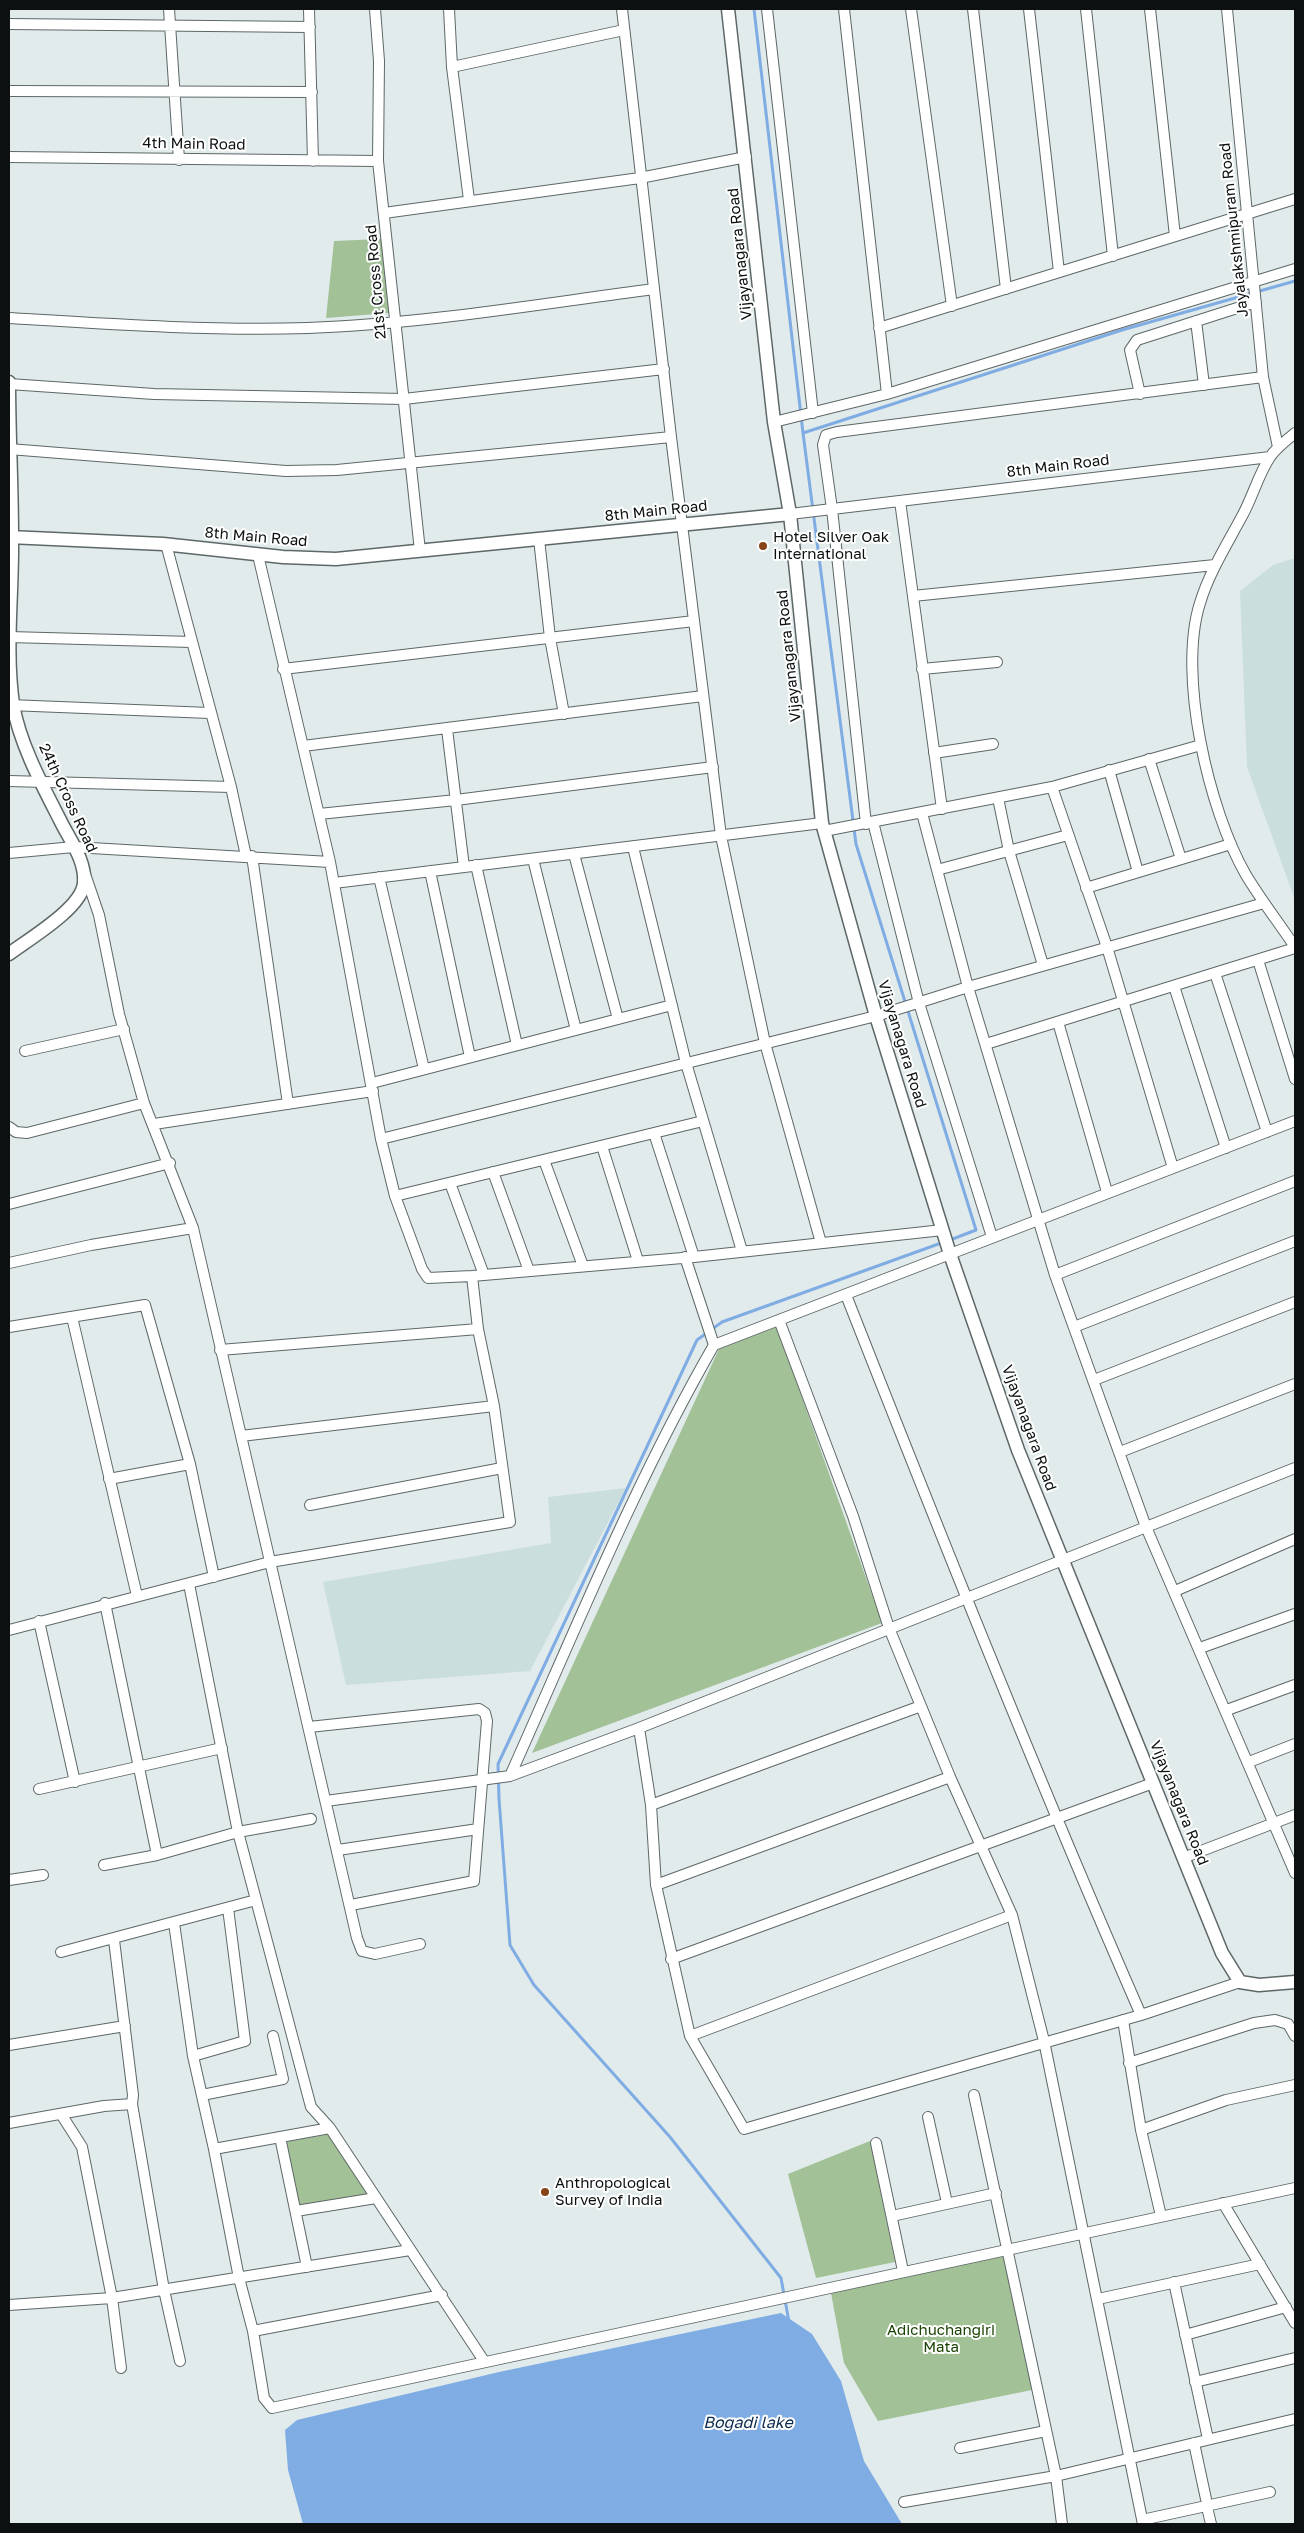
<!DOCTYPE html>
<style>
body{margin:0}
#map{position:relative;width:1304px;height:2533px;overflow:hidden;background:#e1ebeb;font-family:"Golos Text",sans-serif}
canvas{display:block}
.frame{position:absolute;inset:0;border:10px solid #0c1010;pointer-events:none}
</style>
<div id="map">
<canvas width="1304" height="2533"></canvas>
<div class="frame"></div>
</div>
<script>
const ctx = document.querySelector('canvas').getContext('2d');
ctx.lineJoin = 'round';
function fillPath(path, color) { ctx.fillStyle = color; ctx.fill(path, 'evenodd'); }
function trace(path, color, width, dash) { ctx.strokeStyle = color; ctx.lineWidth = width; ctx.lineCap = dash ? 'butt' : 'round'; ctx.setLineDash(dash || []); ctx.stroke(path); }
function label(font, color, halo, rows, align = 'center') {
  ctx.font = font + ' "Golos Text",sans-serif'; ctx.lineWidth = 4; ctx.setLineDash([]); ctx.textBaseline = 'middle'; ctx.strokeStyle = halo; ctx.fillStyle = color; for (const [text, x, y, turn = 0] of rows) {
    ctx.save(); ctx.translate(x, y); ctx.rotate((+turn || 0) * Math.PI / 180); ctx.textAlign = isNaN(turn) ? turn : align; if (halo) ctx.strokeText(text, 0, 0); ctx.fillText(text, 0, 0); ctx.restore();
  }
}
const built = new Path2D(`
 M1295 558V900L1247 767 1240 591 1273 565Z
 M626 1488 530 1671 346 1685 323 1582 551 1543 548 1497Z`);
const green = new Path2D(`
 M381 239 389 313 326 318 334 241Z
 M777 1327 882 1623 532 1753 719 1349Z
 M330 2134 371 2194 299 2207 285 2142Z
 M870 2141 895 2262 816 2278 788 2174Z
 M1001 2251 1002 2257 1009 2255 1037 2389 878 2421 844 2363 831 2293 909 2276 908 2270Z`);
const water = new Path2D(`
 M781 2313 812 2334 841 2381 864 2461 902 2524H303L288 2470 285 2430 297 2420 499 2372Z`);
const stream = new Path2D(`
 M754 9 803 433
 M950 1240 976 1230 856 844 803 433 1122 330 1295 281
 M789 2322 781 2278 670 2137 534 1985 510 1945 499 1799 498 1764 697 1340 722 1322 944 1242`);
const minor = new Path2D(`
 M169 9 179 160
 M309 9 313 161
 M375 9 379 61 378 161 420 551
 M449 9 452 67 469 200
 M622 9 671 437 721 836 765 1043 821 1243
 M767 9 813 413
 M844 9 887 394
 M911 9 952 306
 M973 9 1006 289
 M1029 9 1059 272
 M1086 9 1113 256
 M1150 9 1175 236
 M1227 9 1263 377 1278 447
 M9 24 310 27
 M452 67 624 30
 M9 91 312 92
 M9 157 378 161
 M384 213 640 178 746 157
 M9 318C108 324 208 331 308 328 423 324 539 304 654 289
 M1196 321 1204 385
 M879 328 1295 199
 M9 384 154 394 404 399 664 369
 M1140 394 1130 350 1137 340 1256 302
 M774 422 887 394 1295 269
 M1295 433C1286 441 1277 447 1270 457 1258 475 1252 499 1241 518 1226 546 1209 573 1200 603 1177 675 1209 811 1246 875 1261 900 1279 923 1295 947
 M9 449 286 471 337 470 671 437
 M900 501 942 809
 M790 514 1270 457
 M539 539 550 638 564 714
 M166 544 231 787 246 856
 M258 555 330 862 381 1139 395 1196 422 1269 428 1278 472 1276 694 1257 943 1230
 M913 596 1215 565
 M9 637 192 642
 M283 669 694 621
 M922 669 997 662
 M9 705 210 713
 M447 729 464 867
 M303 746 703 696
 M934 753 993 744
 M1149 759 1181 859
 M1109 770 1138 872
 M9 781 231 787
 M1052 787 1107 947 1173 1168
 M998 798 1009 851 1043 965
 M922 813 968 987 1055 1275 1146 1527 1295 1873
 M319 814 456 800 713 767
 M873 822 919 1003 992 1237
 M866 824 832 509 823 445 826 435 837 432 1263 377
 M824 831 1052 787 1201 745
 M633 847 686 1063 742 1251
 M9 853 74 847 330 862
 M574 854 618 1019
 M252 856 288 1104
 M533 859 576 1030
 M476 865 517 1045
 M937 870 1068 835
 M430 871 470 1057
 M85 874 99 915 119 1014 144 1103 193 1228 357 1938 362 1951 375 1954 420 1944
 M379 877 424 1069
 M334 883 822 823
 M1086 888 1231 844
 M1258 960 1295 1079
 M1215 973 1267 1132
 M1174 986 1226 1148
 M1058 1022 1107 1192
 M986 1044 1295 948
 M25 1051 124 1029
 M372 1083 672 1005
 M154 1124 373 1091
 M9 1127 16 1132 27 1133 144 1103
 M654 1133 694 1257
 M381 1139 876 1016 968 987 1264 903
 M602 1146 638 1261
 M544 1160 583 1266
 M493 1172 529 1271
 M450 1183 484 1275
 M395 1196 703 1121
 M9 1204 170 1163
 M685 1257 714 1345
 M9 1263 91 1245 193 1228
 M1055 1275 1295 1181
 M846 1295C941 1536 1037 1777 1141 2015
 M72 1317 137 1596
 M779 1320 853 1516 889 1628 950 1777 1012 1915 1044 2041 1143 2524
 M9 1327 145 1305 190 1464 214 1577
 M1074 1327 1295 1241
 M220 1350 478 1329
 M1094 1380 1295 1302
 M241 1436 494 1406
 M1120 1452 1295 1384
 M109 1479 190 1464
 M310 1505 502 1468
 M189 1584 238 1832 311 2107 330 2128
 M1175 1591 1295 1539
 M105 1603 157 1855
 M39 1621 75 1782
 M9 1630 270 1562 510 1522 494 1406 478 1329 472 1276
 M1200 1648 1295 1614
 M1227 1710 1295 1685
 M309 1727 479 1709 485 1713 487 1721 474 1881 351 1905
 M1249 1762 1295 1744
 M510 1776C575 1631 635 1482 714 1345L1295 1121
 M39 1789 222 1748
 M326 1801 510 1776 639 1728
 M651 1805 921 1706
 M338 1850 478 1829
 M1183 1858 1295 1815
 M104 1865 157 1855 238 1832 311 1819
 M9 1880 43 1875
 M656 1885 950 1777
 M174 1923 193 2056 214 2149 239 2278 253 2331 264 2398 272 2408 1295 2188
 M114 1940 133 2095 132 2104
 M61 1952 256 1900
 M671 1959 1153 1783
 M1240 1982 1141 2015 744 2129 690 2036 656 1885 651 1805 639 1728 1295 1468
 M1123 2020 1141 2130 1161 2216
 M690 2036 1012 1915
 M9 2045 125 2026
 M193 2056 245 2041 228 1908
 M1129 2063 1254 2023 1275 2020 1288 2024 1295 2036
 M202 2095 283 2079 273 2036
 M974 2095 1056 2476 1062 2524
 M61 2114 82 2147 112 2298 121 2368
 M928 2117 947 2203
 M9 2123 104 2106 132 2104 164 2290 180 2361
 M1141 2130 1226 2100 1295 2085
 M280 2137 307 2267
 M876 2143 903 2271
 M214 2149 330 2128 484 2361
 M1223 2203 1295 2323
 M296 2211 376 2198
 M892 2216 996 2193
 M1174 2282 1208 2439
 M1098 2299 1260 2264
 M9 2305 112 2298 410 2250
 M253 2331 442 2295
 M1185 2335 1286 2307
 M1195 2382 1295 2358
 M1194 2443 1206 2499
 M960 2448 1046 2431
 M904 2502 1056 2476 1295 2419
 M1207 2507 1211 2524
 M1142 2520 1270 2492`);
const tertiary = new Path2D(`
 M728 9 774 422 790 514 822 823 876 1016 950 1254 1018 1450 1222 1953 1240 1982 1259 1985 1295 1982
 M9 382C9 433 12 485 12 537 13 592 5 649 13 704 19 742 42 785 60 820 69 839 86 860 84 883 82 908 29 939 9 954
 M9 537 163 544 283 557 336 559 790 514`);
const markers = [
 [763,546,5,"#884419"],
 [545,2192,5,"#884419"]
];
const streetNames = [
 ["4th Main Road",194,144,1],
 ["Jayalakshmipuram Road",1234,230,-96],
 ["Vijayanagara Road",740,254,-96],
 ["21st Cross Road",376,282,-95],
 ["8th Main Road",1058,466,-7],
 ["8th Main Road",656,511,-6],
 ["8th Main Road",256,537,5],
 ["Vijayanagara Road",789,656,-96],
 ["24th Cross Road",68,798,65],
 ["Vijayanagara Road",902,1044,73],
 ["Vijayanagara Road",1029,1428,70],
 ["Vijayanagara Road",1179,1803,68]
];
const poiNames = [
 ["Hotel Silver Oak",773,537],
 ["International",773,554],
 ["Anthropological",555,2183],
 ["Survey of India",555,2200]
];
const parkNames = [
 ["Adichuchangiri",941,2330],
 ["Mata",941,2347]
];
const waterNames = [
 ["Bogadi lake",748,2423]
];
fillPath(built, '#cbdede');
fillPath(green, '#a2c197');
fillPath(water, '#80ace4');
trace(stream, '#80ace4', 3);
trace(minor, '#5e6767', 12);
trace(tertiary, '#5e6767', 15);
trace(minor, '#fff', 10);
trace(tertiary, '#fff', 12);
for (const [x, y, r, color] of markers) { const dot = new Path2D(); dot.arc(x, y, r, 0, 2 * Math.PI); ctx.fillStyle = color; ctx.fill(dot); trace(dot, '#fff', 2); }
label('15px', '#0c1010', '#fff', streetNames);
label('15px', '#0c1010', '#fff', poiNames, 'left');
label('15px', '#1b4303', '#fff', parkNames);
label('italic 16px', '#0b2a4d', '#fff', waterNames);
</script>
